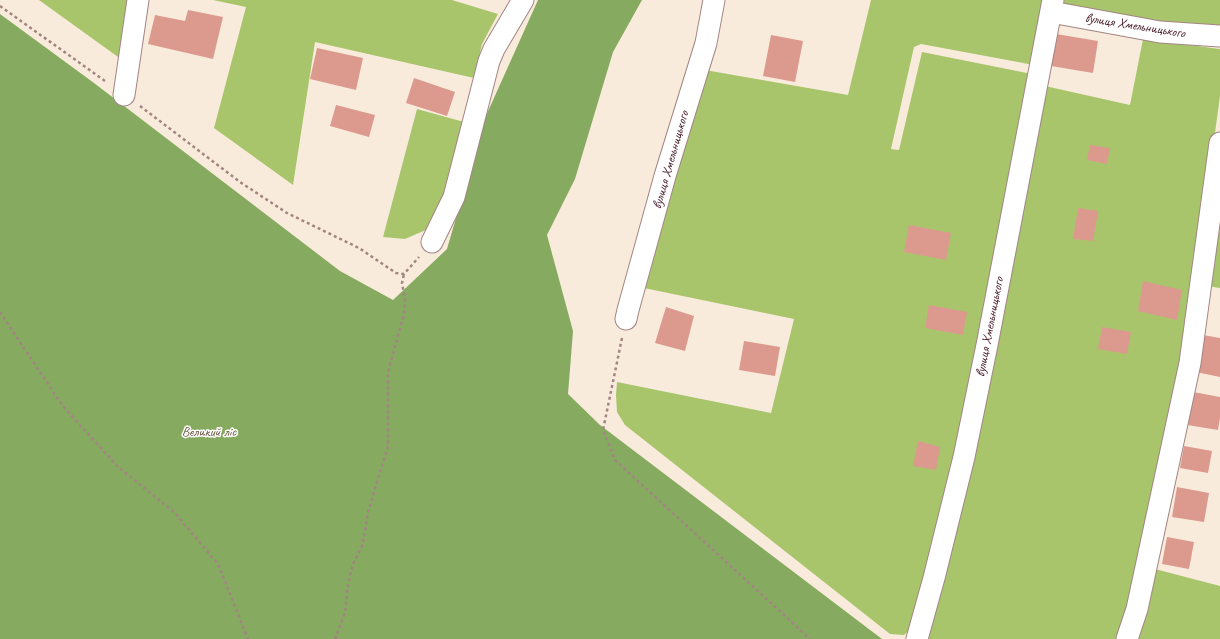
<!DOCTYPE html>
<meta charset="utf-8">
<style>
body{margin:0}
canvas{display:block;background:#f9ebdb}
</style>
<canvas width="1220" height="639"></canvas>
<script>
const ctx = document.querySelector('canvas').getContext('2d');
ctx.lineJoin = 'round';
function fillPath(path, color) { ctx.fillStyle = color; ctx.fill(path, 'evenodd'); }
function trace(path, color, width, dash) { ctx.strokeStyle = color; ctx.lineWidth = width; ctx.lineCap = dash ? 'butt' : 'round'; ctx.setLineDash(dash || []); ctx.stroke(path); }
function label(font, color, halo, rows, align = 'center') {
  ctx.font = font + ' Caveat,sans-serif'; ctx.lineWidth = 3; ctx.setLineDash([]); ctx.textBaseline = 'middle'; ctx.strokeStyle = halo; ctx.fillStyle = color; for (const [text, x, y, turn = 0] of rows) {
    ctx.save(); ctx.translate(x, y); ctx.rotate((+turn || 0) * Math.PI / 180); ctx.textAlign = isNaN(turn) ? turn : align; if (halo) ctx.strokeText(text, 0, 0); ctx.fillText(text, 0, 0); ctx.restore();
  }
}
const green = new Path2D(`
 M39 0H134L125 62Z
 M213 0H452L498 14 482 44 474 78 315 42 293 185 214 128 246 7Z
 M871 0H1046L1034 65 921 44 914 47 891 149 899 150 922 52 1032 74 952 477 913 627 904 635 890 634 625 425 617 412 616 395 617 382 771 413 794 319 639 287 705 70 848 95Z
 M1061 0H1220V29L1174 30 1062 4Z
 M1143 39 1220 49V96L1184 361 1119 639H923L1045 86 1130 105Z
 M417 109 464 122 450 179 428 229 405 239 383 237Z
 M1220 193V288L1207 286Z
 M1155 569 1220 586V639H1134Z`);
const forest = new Path2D(`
 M538 0H642L613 52 575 179 547 235 573 331 568 394 600 425 882 639H0V14L94 83 340 271 393 300 447 249 485 118Z`);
const building = new Path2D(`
 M188 10 223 17 213 59 148 44 155 15 185 21Z
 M1056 34 1098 41 1093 73 1051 66Z
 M771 35 803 41 795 82 763 76Z
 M317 48 363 58 356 90 310 79Z
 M414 78 455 92 447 116 406 103Z
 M336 105 375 115 369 137 330 126Z
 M1090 145 1110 148 1107 164 1087 160Z
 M1078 208 1098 211 1093 241 1073 239Z
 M909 225 951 233 946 260 904 252Z
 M1143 281 1182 290 1177 320 1138 311Z
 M929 305 967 312 963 335 925 328Z
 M666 307 694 316 685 351 655 343Z
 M1102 327 1131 332 1127 354 1098 349Z
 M1203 335 1220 338V377L1196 372Z
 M744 341 780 347 775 376 739 370Z
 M1193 392 1220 397V418L1218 430 1187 425Z
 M918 441 940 447 936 470 913 466Z
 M1184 446 1212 451 1208 473 1180 468Z
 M1177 487 1209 493 1204 522 1172 517Z
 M1167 537 1194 542 1189 569 1162 564Z`);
const path = new Path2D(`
 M0 6 105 81
 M140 106 240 182 287 213 359 248 396 273 404 274 419 257
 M0 312 62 405 117 466 174 512 218 564 248 639
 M622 338 603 430 615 460 810 639
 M335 639 345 613 348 584 353 564 363 544 368 512 388 446V372L404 314 405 300 402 283 404 274`);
const minor = new Path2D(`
 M1051 12 1160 32 1220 36
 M124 95 138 0
 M432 242 454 197 489 61 494 49 523 0
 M626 319 628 310 665 176 706 43 714 0
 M917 639 934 578 964 457 987 345 1053 0
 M1127 639 1137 609 1190 363 1220 143`);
const streetNames = [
 ["вулиця Хмельницького",1135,26,9],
 ["вулиця Хмельницького",671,160,-74],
 ["вулиця Хмельницького",990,327,-79]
];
const parkNames = [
 ["Великий ліс",209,432]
];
fillPath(green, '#a8c56c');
fillPath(forest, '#86aa60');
fillPath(building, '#dc9a8f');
trace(minor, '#a28583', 23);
trace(path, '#a28583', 2.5, [3, 3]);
trace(minor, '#fff', 21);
label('14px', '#4a1f2b', '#fff', streetNames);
label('14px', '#6b5942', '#fff', parkNames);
</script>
